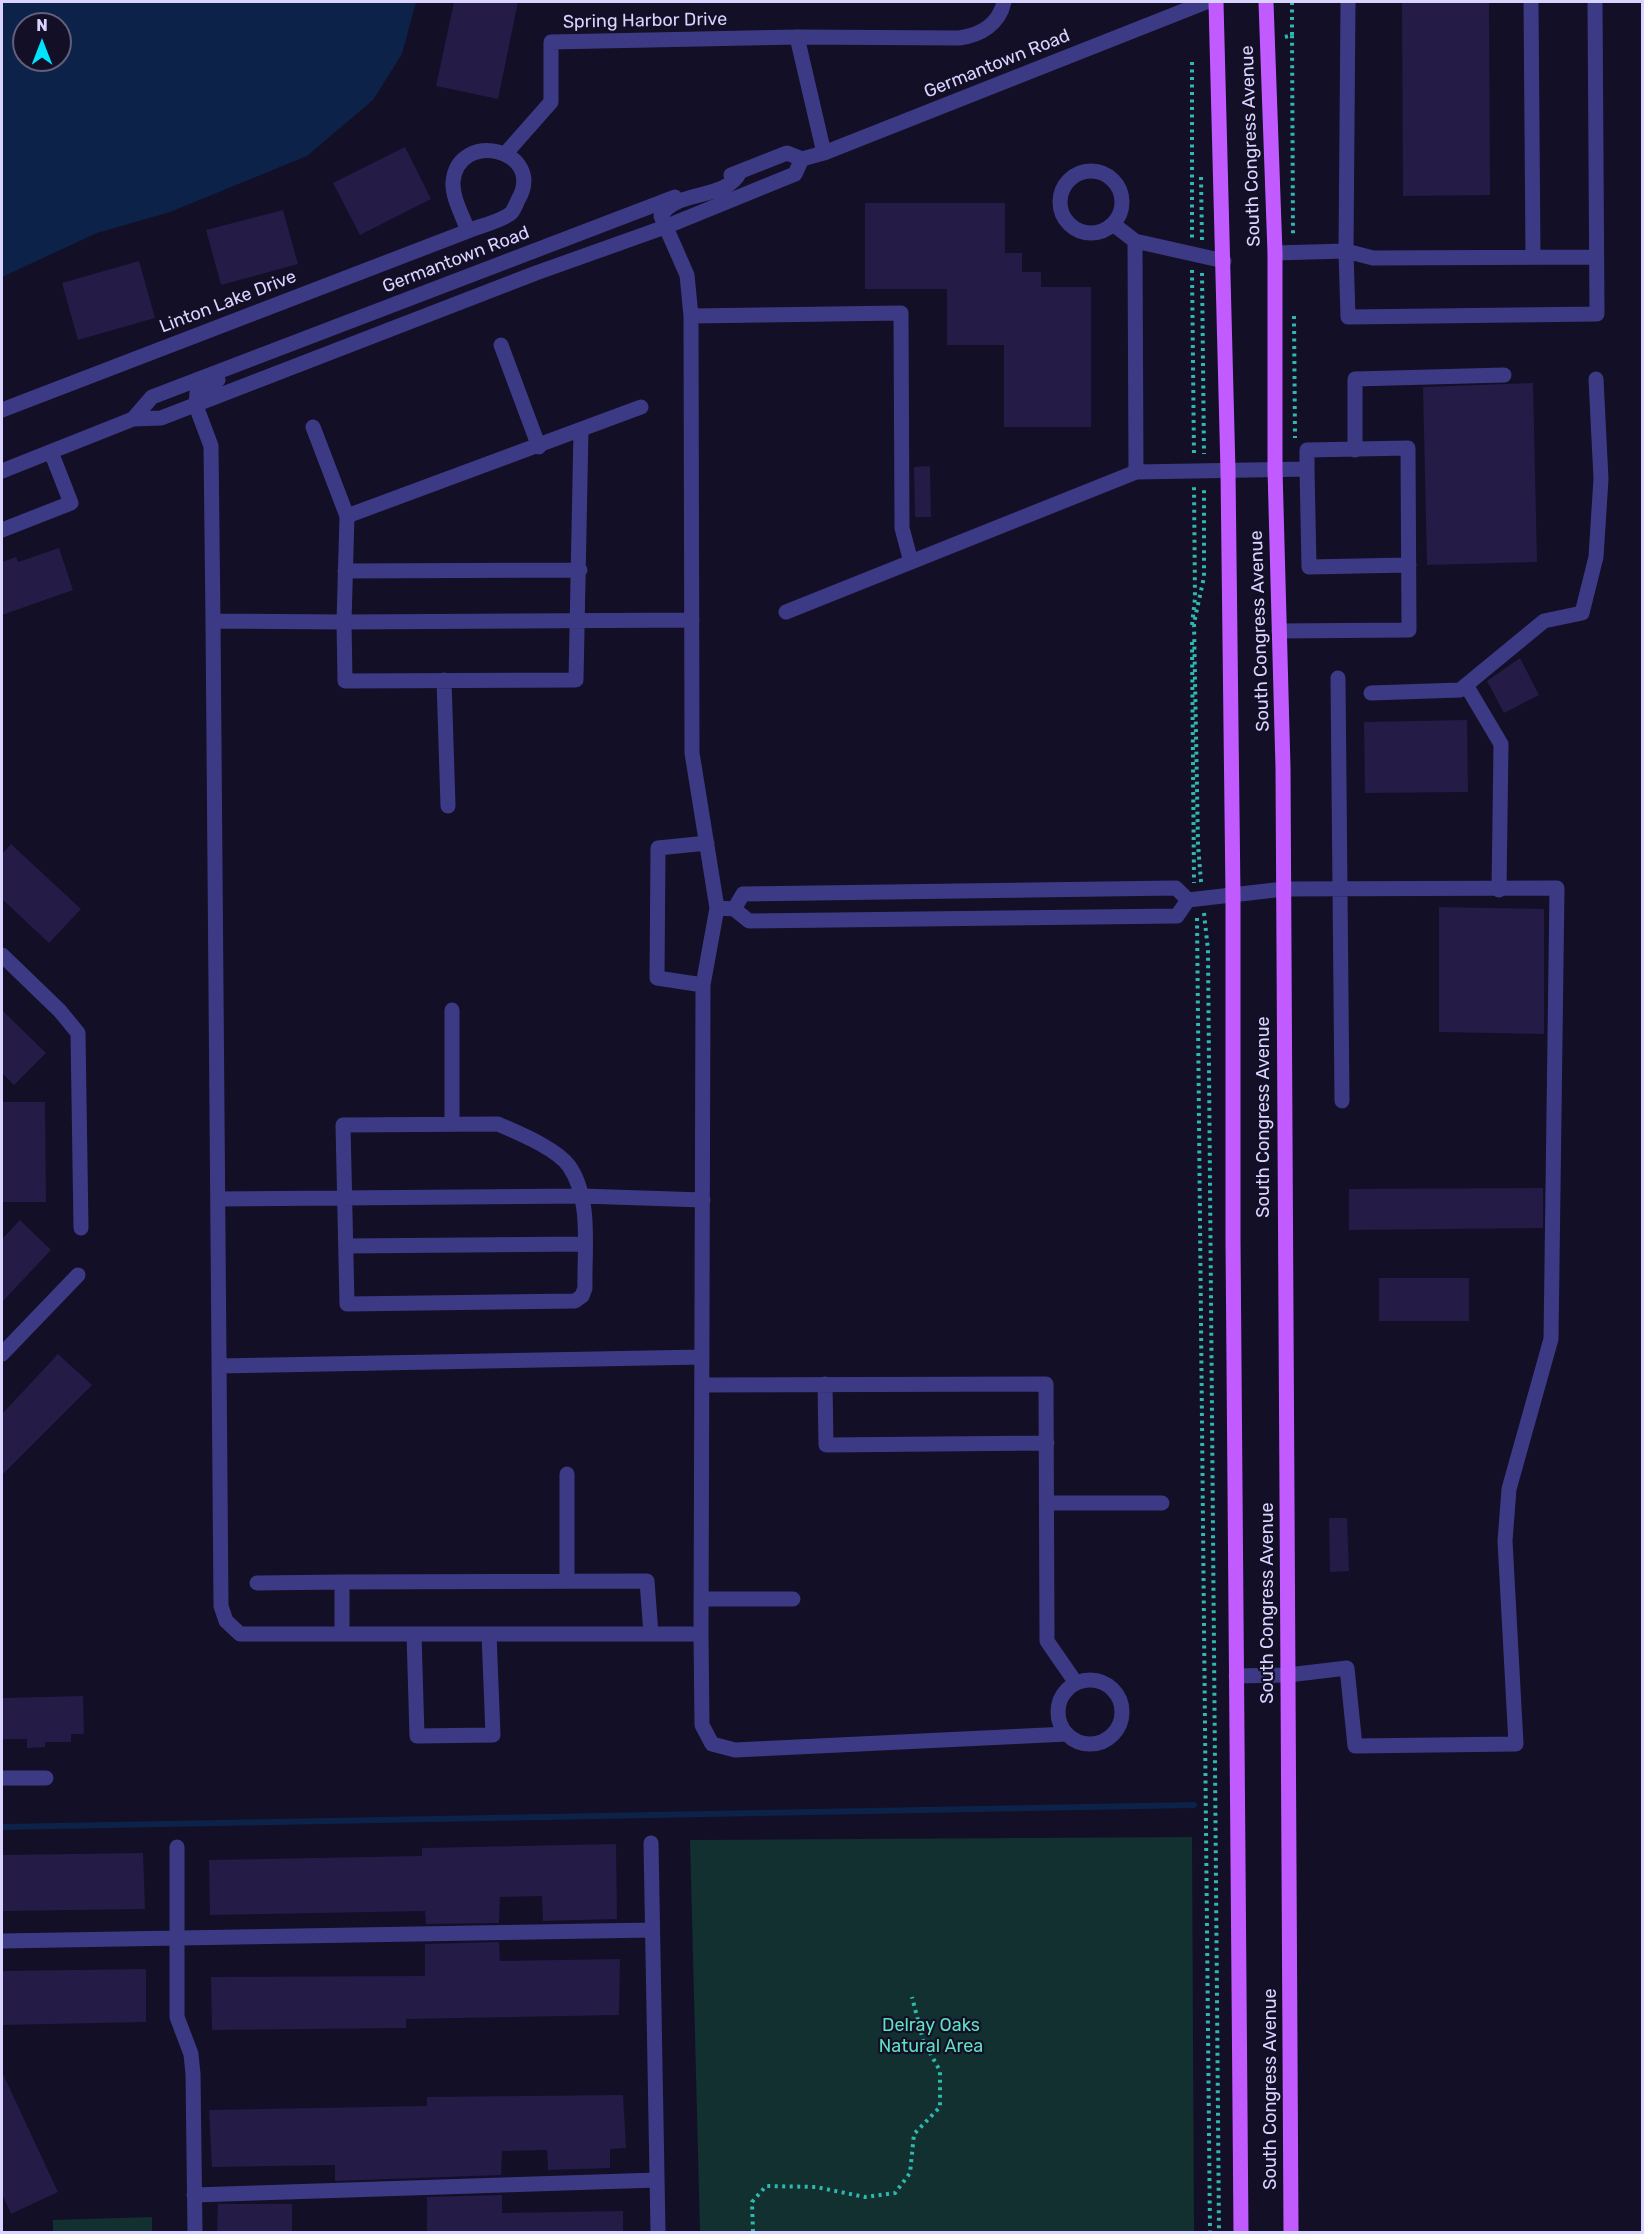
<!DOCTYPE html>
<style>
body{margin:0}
#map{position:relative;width:1644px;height:2234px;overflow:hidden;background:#130f26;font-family:Rubik,sans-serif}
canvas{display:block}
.frame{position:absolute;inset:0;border:3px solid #d9d4ff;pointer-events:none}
.north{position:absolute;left:12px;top:12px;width:60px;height:60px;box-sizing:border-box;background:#130f26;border:2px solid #625e7d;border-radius:50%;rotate:0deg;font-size:16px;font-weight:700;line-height:24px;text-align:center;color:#d9d4ff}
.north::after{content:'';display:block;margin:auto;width:21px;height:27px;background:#00e5ff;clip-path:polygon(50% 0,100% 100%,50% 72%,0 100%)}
</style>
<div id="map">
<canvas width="1644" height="2234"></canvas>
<div class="frame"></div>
<div class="north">N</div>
</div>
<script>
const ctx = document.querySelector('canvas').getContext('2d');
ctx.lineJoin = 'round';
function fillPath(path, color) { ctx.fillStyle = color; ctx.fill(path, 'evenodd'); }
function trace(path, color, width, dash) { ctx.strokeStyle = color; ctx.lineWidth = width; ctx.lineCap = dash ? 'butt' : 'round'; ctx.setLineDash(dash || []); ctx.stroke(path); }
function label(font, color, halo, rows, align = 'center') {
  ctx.font = font + ' Rubik,sans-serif'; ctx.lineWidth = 4.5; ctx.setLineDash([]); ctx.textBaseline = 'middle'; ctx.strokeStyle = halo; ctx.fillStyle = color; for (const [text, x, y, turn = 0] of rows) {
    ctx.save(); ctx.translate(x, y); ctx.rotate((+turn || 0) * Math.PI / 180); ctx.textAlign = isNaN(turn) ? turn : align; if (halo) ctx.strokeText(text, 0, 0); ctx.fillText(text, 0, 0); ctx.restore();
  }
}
const green = new Path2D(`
 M1192 1837 1194 2232H700L690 1840Z
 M152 2217V2232H53V2220Z`);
const water = new Path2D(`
 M2 2H416L402 54 373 100 307 156 170 212 97 233 2 277ZM24 24H60V60H24Z`);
const stream = new Path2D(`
 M2 1827 1194 1805`);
const building = new Path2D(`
 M454 2H518L498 99 436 86Z
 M1402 3H1489L1490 195 1403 196Z
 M405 147 431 199 360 235 333 183Z
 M865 203H1005V253H1022V272H1041V287H1091V427H1004V345H947V289H865Z
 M283 210 298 264 221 285 206 230Z
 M139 261 155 318 78 340 62 283Z
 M1533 383 1537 562 1427 565 1423 387Z
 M930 466 931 517H915L914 467Z
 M59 548 73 590 2 615V562L16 557 18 562Z
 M1520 658 1539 695 1504 713 1487 681Z
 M1467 720 1468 792 1365 793 1364 722Z
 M11 844 81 909 49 943 2 899V854Z
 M1439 907 1544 909V1034L1439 1032Z
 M2 1010 46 1053 14 1085 2 1073Z
 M2 1102H45L46 1202H2Z
 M1543 1188V1228L1349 1230V1189Z
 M20 1220 51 1250 2 1302V1239Z
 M1379 1278H1469V1321H1379Z
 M58 1354 92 1385 2 1475V1414Z
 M1329 1518H1347L1349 1571 1330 1572Z
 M83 1696 84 1734H71V1742H45V1747L27 1748V1739H2V1698Z
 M616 1844 617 1919 543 1921 542 1896 500 1897 499 1923 426 1924 425 1911 210 1915 209 1860 422 1856V1848Z
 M143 1853 145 1909 2 1911V1855Z
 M499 1942 500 1961 620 1959 619 2015 406 2019V2028L212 2030 211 1977 425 1976V1944Z
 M146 1969V2022L2 2025V1971Z
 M2 2072 58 2192 11 2214 2 2194Z
 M623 2095 626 2148 610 2149V2168L548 2170 547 2150 502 2151 501 2175 335 2181V2165L212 2167 209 2110 427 2106V2097Z
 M502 2195V2213L623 2211V2232H427V2197Z
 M218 2204H292V2232H217Z`);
const path = new Path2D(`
 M1292 35V2
 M1285 37 1292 35 1293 234
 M1192 62V239
 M1201 177 1202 242
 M1192 270 1194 455
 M1202 273 1204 454
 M1294 316 1295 438
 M1192 625 1195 598 1194 486
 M1192 642 1194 883
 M1201 882 1198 844 1194 623 1204 577V486
 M1204 913 1208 950 1219 2232
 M1197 918 1210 2232
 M753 2232 752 2202 766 2186 816 2187 865 2197 895 2193 910 2173 914 2134 940 2107V2071L923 2040 912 1997`);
const minor = new Path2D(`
 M1531 2 1533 257
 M1595 2 1597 314 1348 317 1346 251 1373 258 1596 257
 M797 37 824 153
 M506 153 551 102V42L797 37 959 38C981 35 999 24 1004 2
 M1060 202a31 31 0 1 1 62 0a31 31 0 1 1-62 0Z
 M740 172C726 201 676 189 661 216L687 275 691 316 692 753 717 908 734 909 749 921 1177 916 1188 900 1284 889 1557 888 1551 1339 1509 1489 1505 1541 1516 1744 1355 1746 1347 1668 1288 1675 1236 1676
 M731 175 787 153 802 159 824 153 1206 2
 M1113 224 1135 241 1224 261
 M1135 241 1136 472
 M1275 253 1346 251 1348 2
 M691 316 901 313 902 528 911 562
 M501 345 539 447
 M218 380 197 393 196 406 211 446 213 621 344 622 345 681 576 680 581 430
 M641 407 347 516 344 622 692 620
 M2 410 468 231C480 226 502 221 511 213 514 210 516 204 518 200 547 150 458 128 453 182 452 198 463 216 468 231
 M133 419 152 397 675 197
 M313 427 347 516
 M1355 450V379L1504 375
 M2 471 133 419 161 418 536 273 665 227 795 174 802 159
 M2 530 71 503 51 452
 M345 571 580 570
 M786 612 1136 472 1307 469 1309 567 1409 565
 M213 621 221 1606 226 1621 240 1634H701L703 985
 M1279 631 1409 630 1408 448 1307 450V469
 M1338 678 1342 1101
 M444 680 448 806
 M1466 685 1501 744 1499 890
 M1371 693 1460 690 1544 621 1582 613 1596 557 1601 479 1596 379
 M707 843 658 848 657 978 703 985 717 908
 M734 909 743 894 1176 888 1188 900
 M2 955 60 1011 78 1033 81 1228
 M452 1010V1123
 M498 1124C518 1133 556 1148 569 1166 592 1199 584 1250 585 1288L582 1296 575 1301 347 1304 343 1125Z
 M218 1199 582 1196 703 1200
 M346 1246 584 1244
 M2 1354 78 1275
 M219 1366 702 1357
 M825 1384 826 1445 1047 1443
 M702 1385 1046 1384 1047 1641 1076 1683
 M567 1474V1581
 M1047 1503H1162
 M257 1583 342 1582
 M701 1599H793
 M342 1634V1582L647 1581 651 1634
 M414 1634 417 1736 493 1735 489 1634
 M701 1634 702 1725 712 1744 735 1750 1067 1734
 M1058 1712a32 32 0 1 1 64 0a32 32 0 1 1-64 0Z
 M2 1778H46
 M651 1843 658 2232
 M177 1847V2017L191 2054 193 2074 195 2232
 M2 1941 652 1930
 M194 2195 657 2180`);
const major = new Path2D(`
 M1216 2 1228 471 1233 896V1239L1241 2232
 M1266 2 1275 253V469L1283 768 1291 2232`);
const streetNames = [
 ["Spring Harbor Drive",645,21,-1],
 ["Germantown Road",997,64,-22],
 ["South Congress Avenue",1251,146,-92],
 ["Germantown Road",456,260,-21],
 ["Linton Lake Drive",228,302,-21],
 ["South Congress Avenue",1260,631,-92],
 ["South Congress Avenue",1264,1117,-90],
 ["South Congress Avenue",1268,1603,-90],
 ["South Congress Avenue",1271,2089,-90]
];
const parkNames = [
 ["Delray Oaks",931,2026],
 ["Natural Area",931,2047]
];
fillPath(green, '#12302f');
fillPath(water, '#0c2248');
trace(stream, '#0c2248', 6);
fillPath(building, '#241b47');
trace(path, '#2fb8b0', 4, [3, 4.5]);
trace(minor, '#3d3a85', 15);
trace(major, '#c25bff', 15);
label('18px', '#d9d4ff', '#130f26', streetNames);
label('18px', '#5fe0c0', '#130f26', parkNames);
</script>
